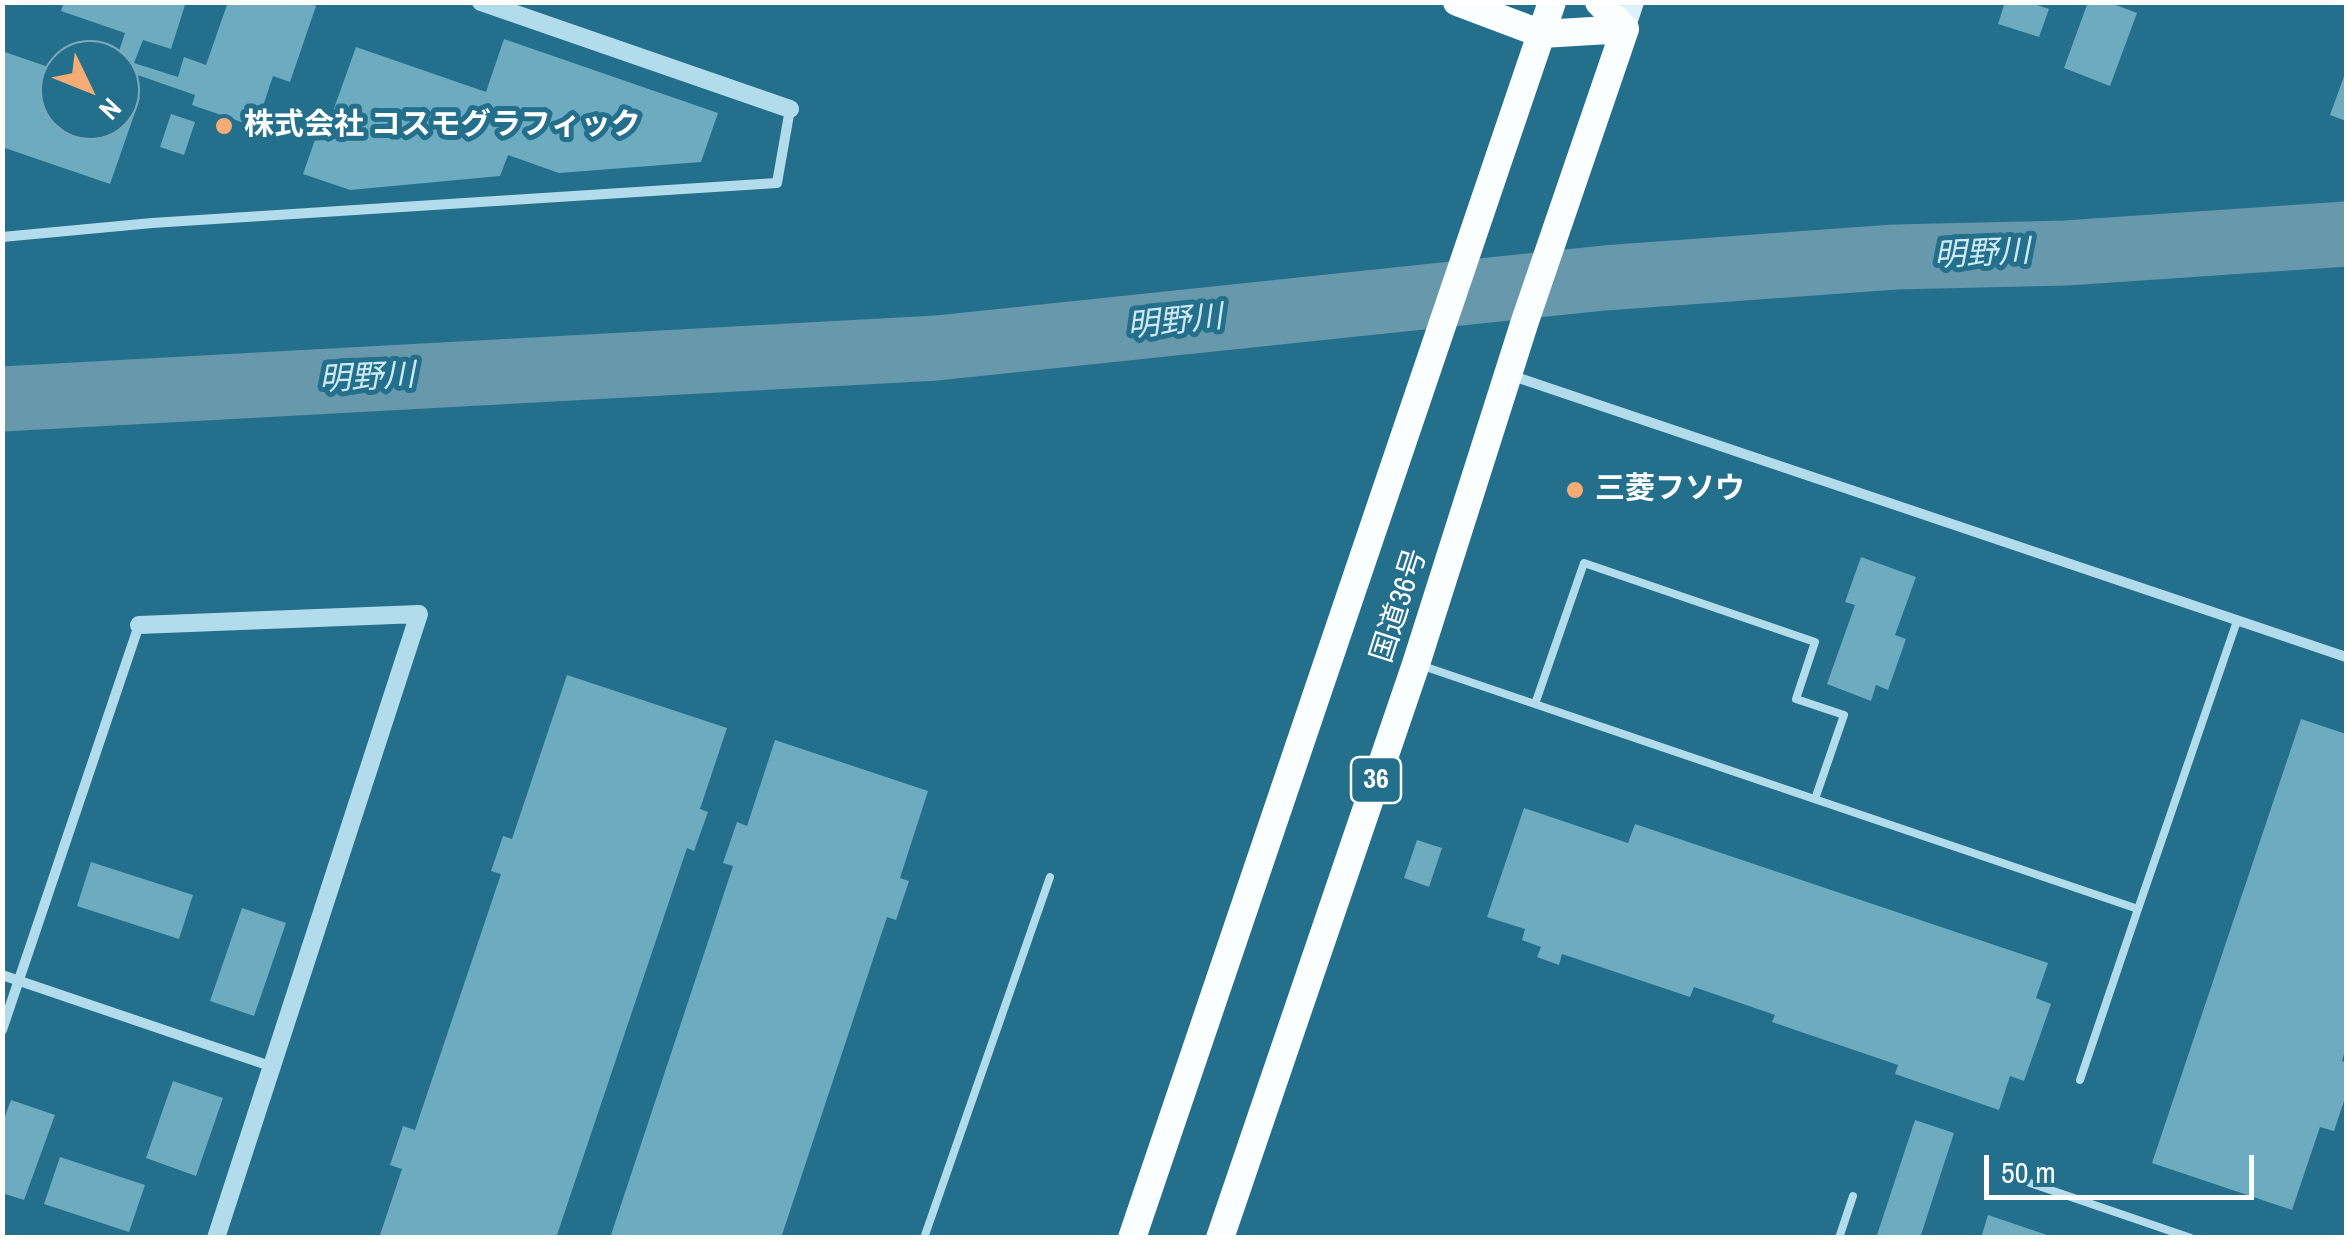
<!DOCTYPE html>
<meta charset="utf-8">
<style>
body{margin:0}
#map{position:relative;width:2349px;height:1240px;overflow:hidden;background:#246f8c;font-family:"Archivo Narrow",sans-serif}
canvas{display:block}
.frame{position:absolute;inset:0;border:5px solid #fff;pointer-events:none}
.north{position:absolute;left:40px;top:40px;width:100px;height:100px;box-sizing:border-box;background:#246f8c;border:2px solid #7ca9ba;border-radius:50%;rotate:133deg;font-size:28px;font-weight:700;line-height:40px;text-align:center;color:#fff}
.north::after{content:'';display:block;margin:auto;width:35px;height:45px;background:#f6ac75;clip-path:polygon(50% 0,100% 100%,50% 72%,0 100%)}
.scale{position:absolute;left:1984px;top:1155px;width:270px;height:45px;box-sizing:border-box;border:5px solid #fff;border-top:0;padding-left:12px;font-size:30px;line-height:35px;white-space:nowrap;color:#fff;-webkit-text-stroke:8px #246f8c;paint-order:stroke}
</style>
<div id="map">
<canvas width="2349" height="1240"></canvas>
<div class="frame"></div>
<div class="north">N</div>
<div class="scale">50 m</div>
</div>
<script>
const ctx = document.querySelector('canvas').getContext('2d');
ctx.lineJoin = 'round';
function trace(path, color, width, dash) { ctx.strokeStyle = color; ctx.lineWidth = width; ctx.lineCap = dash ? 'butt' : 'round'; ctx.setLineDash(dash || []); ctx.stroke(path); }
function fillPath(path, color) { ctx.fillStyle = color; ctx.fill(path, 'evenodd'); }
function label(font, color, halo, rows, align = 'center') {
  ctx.font = font + ' "Archivo Narrow","Noto Sans JP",sans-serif'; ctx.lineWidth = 10; ctx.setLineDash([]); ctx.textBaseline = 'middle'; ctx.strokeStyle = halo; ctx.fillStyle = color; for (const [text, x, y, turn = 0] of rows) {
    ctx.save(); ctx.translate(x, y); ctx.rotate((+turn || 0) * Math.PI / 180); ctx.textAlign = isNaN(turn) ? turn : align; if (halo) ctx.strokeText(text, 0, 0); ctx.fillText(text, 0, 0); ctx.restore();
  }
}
const river = new Path2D(`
 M2 399 937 348 1604 278 1895 257 2066 253 2346 234`);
const building = new Path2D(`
 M64 2H186L171 49 143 40 134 63 178 77 184 57 206 65 228 2H306L316 6 290 82 273 76 256 127 192 105 195 95 129 72 122 92 140 98 110 184 2 147V51L60 71V120H120V60H116L125 33 61 11Z
 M2005 2H2028L2049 9 2039 37 1998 24Z
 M2088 2H2108L2137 13 2110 86 2064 68Z
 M504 39 718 113 701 162 559 173 508 155 500 176 350 190 303 174 325 111 332 114 356 47 486 92Z
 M2346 71V121L2330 115Z
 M171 114 195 122 184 155 160 147Z
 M1861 557 1916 577 1895 635 1906 639 1888 690 1876 685 1871 701 1827 684 1855 605 1845 602Z
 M567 675 727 728 700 809 708 812 694 851 687 848 556 1238H379L402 1169 390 1165 403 1126 415 1130 501 874 491 871 503 836 512 839Z
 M2301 719 2346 734V1047L2342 1061 2346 1063V1095L2334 1131 2320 1127 2292 1210 2152 1163Z
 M775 740 928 791 900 878 909 881 896 920 887 917 781 1238H610L733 866 723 863 737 822 747 826Z
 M1524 808 1628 843 1635 824 2048 963 2036 998 2051 1004 2024 1081 2010 1076 1999 1110 1895 1074 1898 1065 1772 1022 1775 1015 1694 987 1690 997 1562 954 1559 965 1537 957 1541 947 1522 940 1525 929 1487 917Z
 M1417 840 1442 848 1429 887 1404 878Z
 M91 862 193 895 179 939 77 906Z
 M242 908 286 923 254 1016 210 1001Z
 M173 1081 223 1098 196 1176 146 1158Z
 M11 1100 55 1115 24 1200 2 1193V1124Z
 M1915 1120 1954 1133 1920 1238H1876Z
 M60 1157 145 1185 129 1232 44 1204Z
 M1988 1215 2053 1237V1238H1981Z`);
const service = new Path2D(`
 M1420 665 2138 909 2237 621
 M1535 704 1584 563 1815 642 1796 699 1844 715 1815 799
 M2080 1080 2138 909
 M2030 1183 2191 1238
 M924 1238 1050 877
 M1839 1238 1853 1196`);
const minor = new Path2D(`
 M2 237 152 223 777 183 790 109
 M1510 375 2346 657
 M2 975 273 1067
 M2 1030 139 625`);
const tertiary = new Path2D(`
 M481 2 790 109
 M139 625 419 614 216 1238`);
const secondary = new Path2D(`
 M1625 29 1634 2`);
const trunk = new Path2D(`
 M1457 2 1542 34 1625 29
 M1599 2 1625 29
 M1132 1238 1552 2
 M1220 1238 1416 664 1525 321 1625 29`);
const markers = [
 [224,126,10,"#f6ac75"],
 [1575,490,10,"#f6ac75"]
];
const shields = [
 [1376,780,50]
];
const shieldNames = [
 ["36",1376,780]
];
const poiNames = [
 ["株式会社 コスモグラフィック",244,126],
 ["三菱フソウ",1595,490]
];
const streetNames = [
 ["国道36号",1400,606,-72]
];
const waterNames = [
 ["明野川",1982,255,-3],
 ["明野川",1175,323,-6],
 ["明野川",367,379,-3]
];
trace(river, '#6798ac', 65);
fillPath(building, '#6dabc1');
trace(service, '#b2dceb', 8);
trace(minor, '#b2dceb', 10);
trace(tertiary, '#b2dceb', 18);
trace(secondary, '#ddf1f9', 20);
trace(trunk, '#fbfefe', 28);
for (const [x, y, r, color] of markers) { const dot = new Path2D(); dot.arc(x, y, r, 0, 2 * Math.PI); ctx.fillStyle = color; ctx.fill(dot); trace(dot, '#246f8c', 4); }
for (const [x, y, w] of shields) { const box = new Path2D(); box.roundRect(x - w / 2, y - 23, w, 46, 8); ctx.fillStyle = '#246f8c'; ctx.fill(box); trace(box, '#fff', 2.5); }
label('bold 28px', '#fff', null, shieldNames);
label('bold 30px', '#fff', '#246f8c', poiNames, 'left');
label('30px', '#fff', '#246f8c', streetNames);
label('italic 32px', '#ceebf5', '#246f8c', waterNames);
</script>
